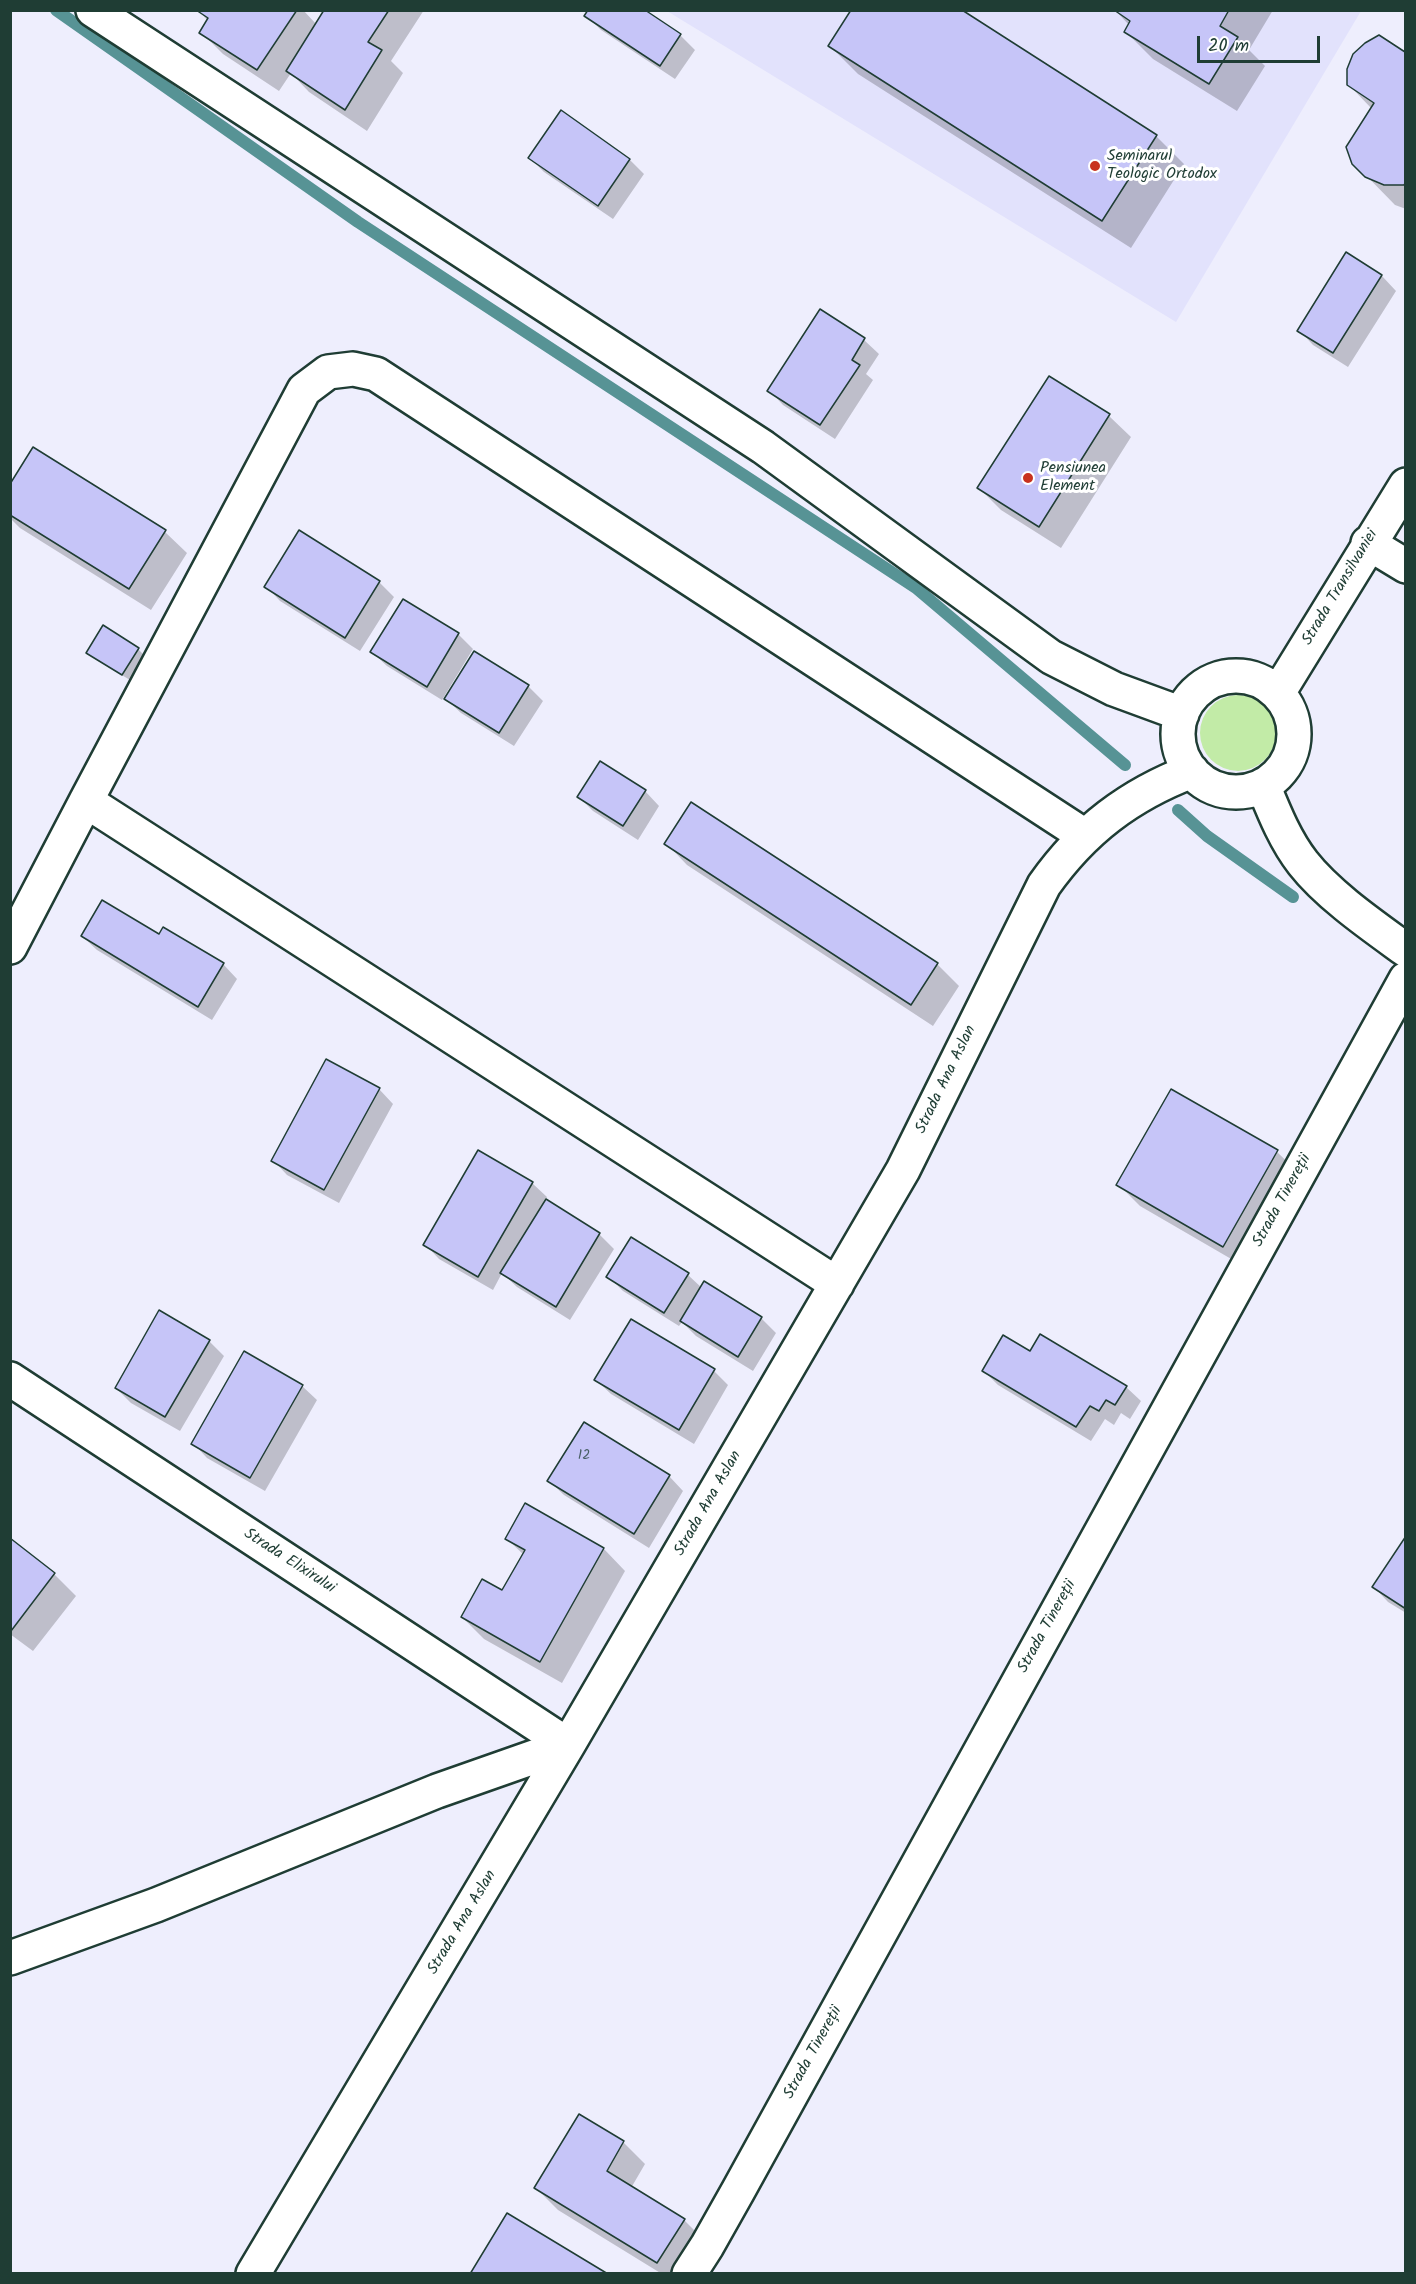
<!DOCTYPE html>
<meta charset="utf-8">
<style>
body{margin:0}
#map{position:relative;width:1416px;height:2284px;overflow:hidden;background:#eeeefd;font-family:Kalam,sans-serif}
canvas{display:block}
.frame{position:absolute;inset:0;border:12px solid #1f3d34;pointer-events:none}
.scale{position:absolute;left:1197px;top:36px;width:123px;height:27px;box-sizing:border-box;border:3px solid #1f3d34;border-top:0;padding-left:8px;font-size:18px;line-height:21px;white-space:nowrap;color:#1f3d34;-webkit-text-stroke:4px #fff;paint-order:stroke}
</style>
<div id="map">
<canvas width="1416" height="2284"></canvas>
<div class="frame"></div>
<div class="scale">20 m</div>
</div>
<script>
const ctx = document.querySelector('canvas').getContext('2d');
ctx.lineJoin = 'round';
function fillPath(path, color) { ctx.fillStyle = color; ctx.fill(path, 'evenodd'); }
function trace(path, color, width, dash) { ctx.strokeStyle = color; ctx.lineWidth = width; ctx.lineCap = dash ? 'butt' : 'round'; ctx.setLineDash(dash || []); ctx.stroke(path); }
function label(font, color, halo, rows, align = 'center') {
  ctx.font = font + ' Kalam,sans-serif'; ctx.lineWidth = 6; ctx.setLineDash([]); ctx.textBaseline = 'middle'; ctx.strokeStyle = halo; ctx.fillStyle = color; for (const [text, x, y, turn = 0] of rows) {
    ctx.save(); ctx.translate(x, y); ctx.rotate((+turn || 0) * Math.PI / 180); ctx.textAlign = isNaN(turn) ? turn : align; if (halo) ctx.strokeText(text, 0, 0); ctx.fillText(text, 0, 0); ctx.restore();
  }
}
const built = new Path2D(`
 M667 11H1361L1176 322Z`);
const green = new Path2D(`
 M1200 733a38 38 0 1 1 76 0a38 38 0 1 1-76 0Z`);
const shadow = new Path2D(`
 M198 10H303L317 25 326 10H424L391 61 403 73 367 131 309 92 291 73 279 91 223 54 201 32 208 21Z
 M1115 10H1273L1249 50 1265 66 1237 111 1153 59 1126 32 1129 25Z
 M586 15 680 35 695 50 675 79 601 30Z
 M830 46 1156 136 1184 164 1131 248 858 74Z
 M1406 53V209L1395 205 1354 163 1372 109 1348 84Z
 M561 113 630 160 644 174 613 219 544 172 530 158Z
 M1347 254 1382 276 1396 291 1348 367 1313 345 1299 330Z
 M821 311 864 340 879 354 866 374 873 380 835 439 783 405 769 390Z
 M1050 378 1109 416 1131 437 1061 548 1001 510 979 488Z
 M34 449 165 532 187 553 151 610 20 528 10 518V487Z
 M300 532 379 582 394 597 360 651 280 601 266 586Z
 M458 634 473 649 442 700 387 666 372 652Z
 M138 649 145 656 130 680 95 659 88 652Z
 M528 686 543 701 514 746 461 713 446 699Z
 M645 791 659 806 638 840 593 811 579 797Z
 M692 804 937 964 959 986 933 1026 687 865 666 843Z
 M82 936H159L223 964 237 979 212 1020 97 950Z
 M379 1089 393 1104 339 1203 287 1175 273 1160Z
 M1172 1091 1277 1152 1299 1173 1245 1267 1140 1206 1118 1184Z
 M532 1183 547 1197 545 1201 599 1234 614 1249 570 1320 517 1287 502 1273 493 1290 439 1259 425 1244Z
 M688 1275 702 1288 705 1283 761 1318 776 1333 753 1371 696 1336 682 1322 679 1326 623 1291 608 1276Z
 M209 1341 224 1356 180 1431 131 1403 116 1388Z
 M1031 1353 1126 1387 1141 1401 1130 1419 1121 1413 1114 1425 1105 1419 1091 1441 998 1385 984 1371Z
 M714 1371 728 1385 694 1444 611 1394 596 1380Z
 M302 1386 317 1400 265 1491 207 1458 193 1443Z
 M669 1476 683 1491 649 1548 564 1495 549 1481Z
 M525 1505 604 1549 625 1571 562 1683 484 1639 462 1617 503 1592 524 1555 507 1539Z
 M1406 1539V1613L1388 1602 1374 1587Z
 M10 1540 54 1574 76 1596 33 1651 10 1634Z
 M580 2116 623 2142 645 2164 631 2188 684 2220 705 2241 686 2274H662L558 2210 536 2188Z`);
const stream = new Path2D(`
 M56 10 358 222 916 588 1125 765
 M1178 810 1207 836 1293 897`);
const building = new Path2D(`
 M196 10H297L257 70 199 33 208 18Z
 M324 10H389L368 42 382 50 345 110 286 71Z
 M588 10H645L681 34 660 66 584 16Z
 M851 10H962L1157 135 1102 221 828 46Z
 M1114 10H1229L1220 26 1238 37 1209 84 1124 32 1130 21Z
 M1379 35 1405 52 1406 51V182L1404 185H1384L1365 177 1352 164 1346 147 1374 103 1347 85V69L1353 54 1365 43Z
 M561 110 630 159 598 206 528 158Z
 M1346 252 1382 275 1333 353 1297 331Z
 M820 309 865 338 852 360 860 365 820 425 767 391Z
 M1049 376 1110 414 1039 527 977 488Z
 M33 447 166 530 129 589 10 515V484Z
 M299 530 380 581 345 638 264 587Z
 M403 599 459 633 427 687 370 652Z
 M103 625 139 648 122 675 86 653Z
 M474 651 529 685 499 733 444 699Z
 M600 761 646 790 623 826 577 797Z
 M691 802 938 963 911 1005 664 844Z
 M102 900 159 934 163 927 224 963 198 1007 81 936Z
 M326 1059 380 1088 324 1190 271 1161Z
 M1171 1089 1278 1150 1223 1247 1116 1185Z
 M478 1150 533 1182 478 1277 423 1245Z
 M546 1199 600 1233 556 1307 500 1273Z
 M631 1237 689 1273 664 1313 606 1277Z
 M704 1281 762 1317 738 1357 680 1321Z
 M159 1310 210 1340 165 1417 115 1388Z
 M631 1319 715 1369 679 1430 594 1380Z
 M1040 1334 1127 1386 1115 1405 1106 1400 1099 1411 1090 1406 1076 1427 982 1371 1003 1335 1030 1351Z
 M244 1351 303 1385 250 1478 191 1444Z
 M584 1422 670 1475 634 1534 547 1481Z
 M525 1503 604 1548 540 1662 461 1617 482 1579 502 1590 525 1550 505 1539Z
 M1406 1536V1609L1372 1587Z
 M10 1538 55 1573 11 1631H10Z
 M579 2114 624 2141 607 2171 685 2219 657 2263 534 2188Z
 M507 2213 608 2274H470Z`);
const minor = new Path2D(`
 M93 10 763 447 1051 657 1114 689 1182 714
 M1368 543 1406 566
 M1178 734a58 58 0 1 1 116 0a58 58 0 1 1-116 0Z
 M1278 693 1406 485
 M1263 785C1274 812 1285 840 1303 863 1328 895 1373 926 1406 950
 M86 801 837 1284
 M10 947 86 801 304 390 328 372 353 369 376 374 1085 836
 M10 1379 568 1745
 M10 1958 156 1905 437 1791 568 1745
 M253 2274 568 1745 903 1170 1044 885C1083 830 1129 795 1192 771
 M689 2274 707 2246 738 2191 1406 979`);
const markers = [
 [1095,166,6,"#c8321e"],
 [1028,478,6,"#c8321e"]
];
const numberNames = [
 ["12",584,1457]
];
const poiNames = [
 ["Seminarul",1107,157],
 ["Teologic Ortodox",1107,175],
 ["Pensiunea",1040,469],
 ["Element",1040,487]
];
const streetNames = [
 ["Strada Transilvaniei",1341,588,-59],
 ["Strada Ana Aslan",947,1080,-64],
 ["Strada Tinereții",1283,1201,-61],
 ["Strada Ana Aslan",709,1504,-60],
 ["Strada Elixirului",289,1562,33],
 ["Strada Tinereții",1048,1627,-61],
 ["Strada Ana Aslan",463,1923,-59],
 ["Strada Tinereții",814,2053,-61]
];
fillPath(built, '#e2e2fc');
fillPath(green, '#c2eba7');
fillPath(shadow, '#0003');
trace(stream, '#579395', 12);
fillPath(building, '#c6c5f8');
trace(building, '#1f3d34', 1.5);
trace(minor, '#1f3d34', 38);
trace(minor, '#fff', 33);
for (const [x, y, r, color] of markers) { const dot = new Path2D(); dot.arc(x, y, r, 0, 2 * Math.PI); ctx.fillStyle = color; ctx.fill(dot); trace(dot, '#fff', 2); }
label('14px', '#495f65', null, numberNames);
label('16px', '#1f3d34', '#fff', poiNames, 'left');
label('16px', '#1f3d34', '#fff', streetNames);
</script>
